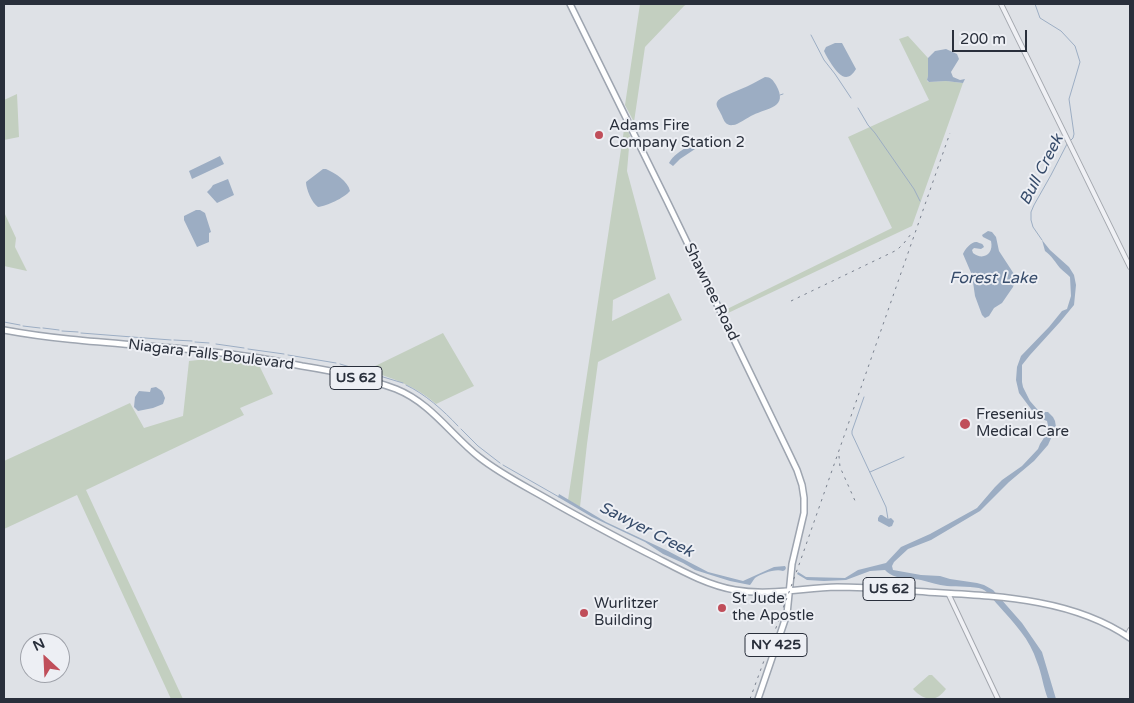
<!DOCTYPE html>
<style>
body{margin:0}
#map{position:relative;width:1134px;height:703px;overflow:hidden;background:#dee1e6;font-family:"Varela Round",sans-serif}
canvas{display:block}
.frame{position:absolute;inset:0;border:5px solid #292f3b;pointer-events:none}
.north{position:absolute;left:20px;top:633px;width:50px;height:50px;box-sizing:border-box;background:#edeff4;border:1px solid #9fa2aa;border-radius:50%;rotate:335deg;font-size:14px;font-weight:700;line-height:20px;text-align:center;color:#292f3b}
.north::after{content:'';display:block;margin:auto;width:18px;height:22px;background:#c04e5a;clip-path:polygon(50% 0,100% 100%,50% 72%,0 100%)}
.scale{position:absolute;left:952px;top:30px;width:75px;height:22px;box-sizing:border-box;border:2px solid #292f3b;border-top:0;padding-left:6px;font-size:15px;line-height:18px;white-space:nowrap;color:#292f3b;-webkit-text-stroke:4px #edeff4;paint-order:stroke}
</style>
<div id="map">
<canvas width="1134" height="703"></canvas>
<div class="frame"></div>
<div class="north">N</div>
<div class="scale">200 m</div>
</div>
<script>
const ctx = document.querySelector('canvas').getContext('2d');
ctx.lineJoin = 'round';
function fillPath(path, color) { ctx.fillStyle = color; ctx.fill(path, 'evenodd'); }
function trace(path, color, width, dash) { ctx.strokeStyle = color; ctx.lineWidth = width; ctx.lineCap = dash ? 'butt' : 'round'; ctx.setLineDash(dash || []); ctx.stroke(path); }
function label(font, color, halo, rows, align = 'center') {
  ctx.font = font + ' "Varela Round",sans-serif'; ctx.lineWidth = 4; ctx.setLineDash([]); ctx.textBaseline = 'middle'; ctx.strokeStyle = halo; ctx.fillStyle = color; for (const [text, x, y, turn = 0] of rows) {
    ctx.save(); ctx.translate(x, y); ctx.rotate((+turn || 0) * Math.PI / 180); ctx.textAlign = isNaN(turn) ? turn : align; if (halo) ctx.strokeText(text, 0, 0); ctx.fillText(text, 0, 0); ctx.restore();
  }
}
const green = new Path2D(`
 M640 4H687L684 6 645 47 634 122 625 105Z
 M908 36 928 58V76L927 81 929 82 946 81 963 83 912 226 726 314 723 311 892 228 848 137 929 100 899 39Z
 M17 94 19 137 4 140V100Z
 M625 123 630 136 627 171 656 279 613 300 612 321 669 293 682 320 598 362 587 444 580 507 568 500Z
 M4 212 16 238 15 247 27 271 4 266Z
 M443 333 474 386 436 404C416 386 392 378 367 370Z
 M216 358 258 363 273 394 240 408 244 415 86 490 183 699H171L77 495 4 529V461L130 403 144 428 183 416 189 361Z
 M929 675H932L946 689C936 703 924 701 913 689Z`);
const water = new Path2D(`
 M835 43H842L856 69C847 84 839 75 832 65 829 60 826 56 824 51L826 47Z
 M946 49 957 54 959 59 951 72 953 77 960 80 965 79 963 83 946 81 929 82 927 80 928 76V58L935 51Z
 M765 77C771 77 773 80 776 85 789 108 767 108 753 115 748 117 738 125 733 125 726 126 724 121 722 116 719 108 711 103 723 97 728 94 735 92 741 89 749 86 757 81 765 77Z
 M688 146 694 147 695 149 680 159 673 166 669 163C673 155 681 151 688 146Z
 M220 156 224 164 192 179 189 171Z
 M323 169H326C335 173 348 181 350 191 344 198 327 206 318 207 312 203 306 189 306 182Z
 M228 179 234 195 217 203 207 192 211 188 213 185Z
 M196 210H200L205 213 211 232 209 233V242L197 247 184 220V216Z
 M988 231 992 232 996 237 999 251 1014 274 1015 281 1013 287 1002 303 994 308 989 316 985 318 982 315 975 296 972 275 963 254C965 249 971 242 976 242 977 242 983 244 983 245L984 247 981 249 974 248 972 250 973 253C983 261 994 254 991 241L983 237 982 235Z
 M1042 240 1050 250 1069 267 1074 275 1076 285 1074 305 1060 322 1030 355 1022 365V382L1023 387 1030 401 1037 409 1041 412H1048L1053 417 1055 421 1056 427 1048 445 1034 461 1009 482 980 511 931 540 908 549 894 562 892 566 893 570 921 575 940 576 950 579 977 583 984 585 993 590 1022 623 1042 652 1056 699H1048C1043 687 1042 674 1037 662 1030 639 1014 623 998 605 993 600 989 592 982 589 975 586 956 587 947 586 938 585 930 582 921 580 908 577 896 581 885 570L870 571 846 580 824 581 807 580 797 574 798 572 806 577 845 578 858 570 886 563 901 547 930 534 977 508 995 487 1002 480 1022 466 1038 449 1040 444 1049 430 1047 421 1037 417 1019 393 1016 380 1017 367 1021 356 1049 327 1062 311 1067 309 1071 296 1070 277C1067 274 1063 271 1060 268 1055 262 1052 256 1045 251Z
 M156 387 162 391 165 398 163 404 153 408 138 411 134 407 135 397 139 391 150 392 151 388Z
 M559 494 606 522 668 551 708 572 743 581 774 567 785 566 786 568 785 570 783 571C776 568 760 574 755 578 753 580 752 583 750 585L730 581 695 570 683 563 663 554 645 542 592 517 558 497Z
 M880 515H882L888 519 891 518 894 521 892 526 889 527 878 521V518Z`);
const stream = new Path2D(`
 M1035 4 1040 18 1061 31 1075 46 1080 62 1069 99 1074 134 1073 138 1070 141
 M811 35 824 60 835 74 851 98
 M780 95 783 94
 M858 108 868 125 875 133 914 189 920 201
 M1042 240 1033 227 1031 220V212L1034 205 1051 175 1067 144
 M4 322 20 325
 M23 326 40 328
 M43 328 59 330
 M62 331 78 332
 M81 333 171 340
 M174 340 192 341
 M195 342 209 343
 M216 344 244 348
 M248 349 284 354
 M288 355 336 363
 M340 364 403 383
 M406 385C425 394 443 410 458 426
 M864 397 852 431V434L886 507 888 519
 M461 429 478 446 500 463
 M503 465 559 497
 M870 472 904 457`);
const minor = new Path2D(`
 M1001 4 1130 267
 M948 593 998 699
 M1127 636 1130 630`);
const major = new Path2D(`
 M570 4 667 201 786 447 797 470 802 485 804 498V513L792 564 787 614 758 699
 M4 330C74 343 143 344 213 352 243 355 273 360 302 366 334 371 366 378 396 389 431 403 451 435 479 457 503 476 531 489 556 504 590 523 623 541 657 558 682 571 707 585 735 590 769 596 803 588 837 587 867 587 897 590 927 592 996 596 1072 598 1130 638`);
const rail = new Path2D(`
 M791 301 897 250 904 243 911 234
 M839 456 840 467 856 503
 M750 699 800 562 950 133`);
const markers = [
 [599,135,5,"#c04e5a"],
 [965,424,6,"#c04e5a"],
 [722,608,5,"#c04e5a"],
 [584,613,5,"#c04e5a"]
];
const shields = [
 [356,378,52],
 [889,589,52],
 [776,645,62]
];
const shieldNames = [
 ["US 62",356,378],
 ["US 62",889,589],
 ["NY 425",776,645]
];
const poiNames = [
 ["Adams Fire",609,126],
 ["Company Station 2",609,143],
 ["Fresenius",976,415],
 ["Medical Care",976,432],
 ["St Jude",732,599],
 ["the Apostle",732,616],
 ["Wurlitzer",594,604],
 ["Building",594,621]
];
const streetNames = [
 ["Shawnee Road",711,292,64],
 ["Niagara Falls Boulevard",211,355,7]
];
const waterNames = [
 ["Bull Creek",1042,170,-63],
 ["Forest Lake",993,279],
 ["Sawyer Creek",646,530,27]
];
fillPath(green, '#c3cfc0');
fillPath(water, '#9cadc3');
trace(stream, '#9cadc3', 1);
trace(minor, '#a4a8af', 6);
trace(major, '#9ea5b0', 8);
trace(minor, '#f0f1f5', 4);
trace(major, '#fff', 5);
trace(rail, '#79808e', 1, [2.5, 5]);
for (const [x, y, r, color] of markers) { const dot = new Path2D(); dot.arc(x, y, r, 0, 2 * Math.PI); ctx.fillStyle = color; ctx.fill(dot); trace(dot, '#edeff4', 2); }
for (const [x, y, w] of shields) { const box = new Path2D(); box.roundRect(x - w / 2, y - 11.5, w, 23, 4); ctx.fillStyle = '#edeff4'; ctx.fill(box); trace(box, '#292f3b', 1); }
label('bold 14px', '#292f3b', null, shieldNames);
label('15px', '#292f3b', '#edeff4', poiNames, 'left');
label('15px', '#292f3b', '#edeff4', streetNames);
label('italic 16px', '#374c6b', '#edeff4', waterNames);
</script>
